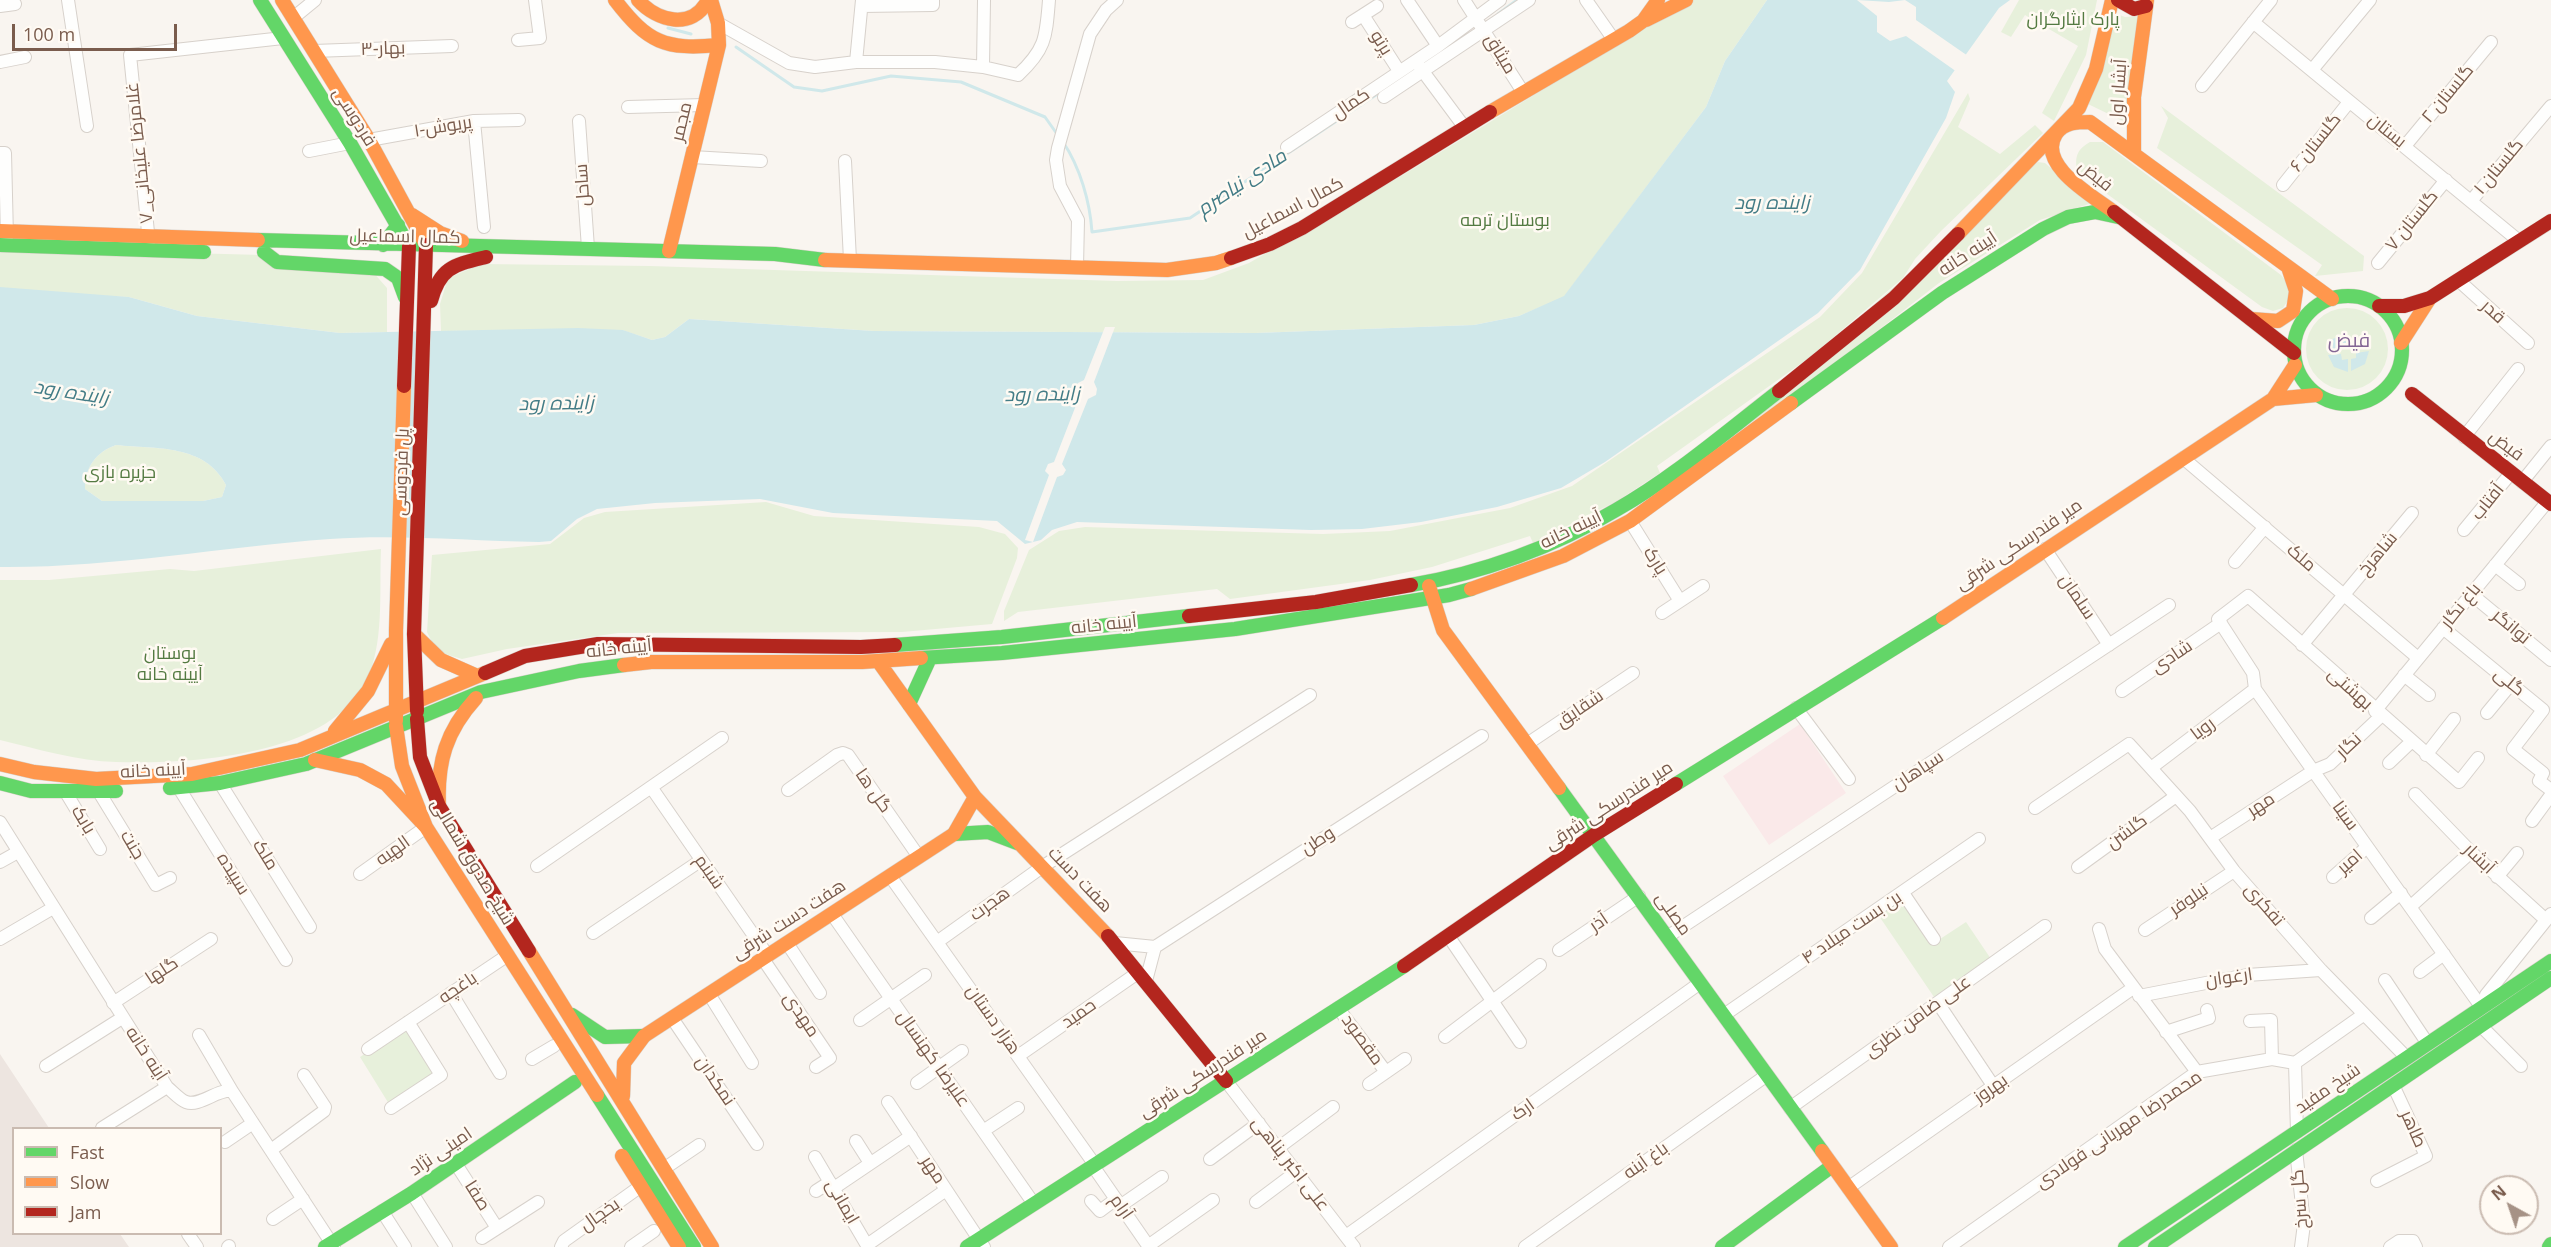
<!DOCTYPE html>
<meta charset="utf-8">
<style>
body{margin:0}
#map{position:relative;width:2551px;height:1247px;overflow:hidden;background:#f9f5f0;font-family:"Open Sans",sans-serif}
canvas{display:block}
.legend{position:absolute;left:12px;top:1127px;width:210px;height:108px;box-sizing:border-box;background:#fffaf3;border:2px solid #cabbb1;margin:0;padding:8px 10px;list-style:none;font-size:18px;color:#7a5c4d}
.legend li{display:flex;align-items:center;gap:12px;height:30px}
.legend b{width:30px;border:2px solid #cabbb1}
.north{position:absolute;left:2479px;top:1175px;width:60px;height:60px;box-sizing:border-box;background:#fffaf3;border:2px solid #cabbb1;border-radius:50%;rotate:320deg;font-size:16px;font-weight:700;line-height:24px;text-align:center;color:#7a5c4d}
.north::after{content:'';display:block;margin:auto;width:21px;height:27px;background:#a69286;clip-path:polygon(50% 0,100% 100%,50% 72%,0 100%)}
.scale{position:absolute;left:12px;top:24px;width:165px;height:27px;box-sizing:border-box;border:3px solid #7a5c4d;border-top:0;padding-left:8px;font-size:18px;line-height:21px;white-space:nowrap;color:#7a5c4d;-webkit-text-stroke:4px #fffaf3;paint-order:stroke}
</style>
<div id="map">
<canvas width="2551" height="1247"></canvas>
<ul class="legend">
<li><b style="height:8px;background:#63d668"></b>Fast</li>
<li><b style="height:8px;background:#ff974d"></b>Slow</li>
<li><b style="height:8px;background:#b3261e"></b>Jam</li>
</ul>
<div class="north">N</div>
<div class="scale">100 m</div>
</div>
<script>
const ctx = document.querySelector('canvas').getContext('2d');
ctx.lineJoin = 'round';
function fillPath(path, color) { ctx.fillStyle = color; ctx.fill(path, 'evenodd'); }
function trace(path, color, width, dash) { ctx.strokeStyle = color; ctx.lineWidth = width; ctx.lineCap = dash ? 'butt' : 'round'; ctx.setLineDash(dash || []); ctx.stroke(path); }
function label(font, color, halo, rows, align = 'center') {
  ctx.font = font + ' "Open Sans",Cairo,sans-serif'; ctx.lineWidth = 5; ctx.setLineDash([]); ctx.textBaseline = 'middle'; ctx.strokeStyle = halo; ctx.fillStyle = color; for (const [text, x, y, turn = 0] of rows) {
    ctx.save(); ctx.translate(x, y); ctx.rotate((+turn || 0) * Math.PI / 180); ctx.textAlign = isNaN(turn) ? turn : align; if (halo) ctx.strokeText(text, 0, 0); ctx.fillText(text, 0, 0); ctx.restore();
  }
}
const industrial = new Path2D(`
 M0 1054 49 1128H14V1234H120L129 1247H0Z`);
const medical = new Path2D(`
 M1800 724 1846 793 1769 845 1723 776Z`);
const green = new Path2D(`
 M1690 0H1767L1725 61 1706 107 1564 297 1519 316 1474 325 1256 333 874 331 689 319 665 337 652 340 622 330 441 331 440 304 448 278 482 264 650 266 1117 281 1203 280 1249 263 1403 175Z
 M2019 0H2097L2086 55 2054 121 2042 113 2078 46 2025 15 2011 37 2001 32Z
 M2117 14 2125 17 2138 16 2127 123 2088 104Z
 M1968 93 1970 99 1958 127 2000 154 2035 125 2043 133 1941 231 1915 259 1903 278 1810 357 1657 466 1660 473 1617 501 1533 543 1530 536 1432 567 1370 580 1230 599 1217 589 1018 612 1004 621V611L1029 550 1059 531 1085 527 1323 534 1390 531 1510 508 1572 486 1820 317 1862 273Z
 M2161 106 2364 256 2363 271 2315 276 2322 265 2157 148 2168 118Z
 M2090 142H2103L2281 275 2290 286V297L2283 308 2273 311 2262 307 2077 172C2075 157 2076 150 2090 142Z
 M2038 162 2045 163 2092 203 2040 220 1939 283 1819 376 1684 469Z
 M0 248 262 255 372 271 387 288V332L340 333 197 316 129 297 0 293Z
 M2306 349a41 41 0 1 1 82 0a41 41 0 1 1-82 0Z
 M116 445C156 449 205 444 226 485L222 497 203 501H102L85 489C85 467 96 452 116 445Z
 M766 502 814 516 979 527 1005 534 1018 548 1017 558 992 624 902 632 618 633 507 649 462 659 445 654 434 646 427 632 432 555 550 544 584 518 605 512Z
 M381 549C379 592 385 645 365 683 326 757 190 764 116 762 78 761 37 749 0 740V580H49L170 569 194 571Z
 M1904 899 1934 943 1966 922 1991 959 1934 997 1879 916Z
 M407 1026 437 1073 389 1104 360 1057Z`);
const water = new Path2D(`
 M1767 0H2010L1999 8 1947 81 1955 92 1946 118 1860 270 1818 313 1605 462 1561 488 1497 507 1421 522 1362 529 1311 530 1077 522 1052 530 1041 540 1025 544 997 521 833 513 760 499 655 503 597 509 577 519 551 541 539 542C469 541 399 534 330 539 220 547 111 568 0 567V287L129 297 197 316 340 333 578 328 623 330 652 340 665 337 689 319 874 331 1256 333 1474 325 1519 316 1564 296 1706 107 1725 61ZM116 445C156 449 205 444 226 485L222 497 203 501H102L85 489C85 467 96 452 116 445Z
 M2346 332 2347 345H2341V351L2327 352 2331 340Z
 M2369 351 2365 364 2351 371V359L2356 358V353Z
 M2341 354 2342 360 2348 359V372L2334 367 2328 355Z`);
const pier = new Path2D(`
 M1857 0 1889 2 1905 0 1916 7V20L1968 56 1957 72 1906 36 1890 41 1877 32V16Z
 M1105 327H1115L1094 382 1097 389 1096 395 1088 399 1062 464 1066 470 1063 475 1057 477 1033 542 1025 540 1049 475 1045 471 1048 464 1054 462 1080 395 1076 389 1078 383 1084 380Z`);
const stream = new Path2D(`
 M1498 14 1517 0
 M668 28 691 34
 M736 47 794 87 822 91 891 76 961 82 1045 117 1057 134
 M1063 142C1080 167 1090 202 1092 232L1190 218 1382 91`);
const street = new Path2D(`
 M68 0 87 126
 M1407 0 1438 46
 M1464 0 1523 92
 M1586 0 1614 40
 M0 6 15 4
 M862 6 933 5V0
 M1363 15 1377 6
 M293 18 315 0
 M1352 22 1363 15 1399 71
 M2253 22 2519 241
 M718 23 789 63 815 67 856 62H935L983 67 1018 75C1046 49 1046 37 1049 0
 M518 40 540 38 535 0
 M314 51 452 46
 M0 62 25 57
 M856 62 862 0
 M1419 66 1465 128
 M983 67 984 0
 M2312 70 2370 0
 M2202 86 2271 0
 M1384 97 1529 0
 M628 107 704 105
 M474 121 484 227
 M579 121 588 248
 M369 140 474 121 519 120
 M2405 146 2491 42
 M1287 147 1438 46 1500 0
 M309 151 350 143
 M0 153H5L7 237
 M692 157 761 161
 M845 161 850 260
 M2283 185 2349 102
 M2471 201 2551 106
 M149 242 130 55 283 38
 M2378 263 2446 180
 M1077 267 1078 220 1060 186 1056 160 1058 148 1090 34 1106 10 1117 0
 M2458 280 2528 343
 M2464 437 2518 369
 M2183 458 2418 658
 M2522 482 2551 446
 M1630 521 1680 601
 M2464 530 2511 473
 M2045 549 2109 645
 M2235 562 2265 527
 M2495 565 2519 584
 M2471 594 2551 660
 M1662 613 1703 586
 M2443 628 2543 710 2513 749 2543 773 2539 781 2551 790
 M2302 645 2412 513
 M2404 675 2429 695
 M2122 691 2221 623
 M1796 708 1849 779
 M2375 711 2548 501
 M2487 713 2511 684
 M1527 744 1633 673
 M2426 755 2454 719
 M2478 758 2459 782 2248 596 2218 619 2253 673 2255 689 2482 1008
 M2389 763 2411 742
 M2151 768 2255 689
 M220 783 310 927
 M651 787 768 956
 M179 788 286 960
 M788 790 837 755 843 753 848 755 919 857
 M65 791 100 849
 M99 792 156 885 170 878
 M2415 794 2471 852 2546 920
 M2035 808 2129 744 2190 811 2234 871 2321 970 2407 1058
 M2532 821 2551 795
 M0 822 167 1087C173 1092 180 1100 186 1102 200 1107 217 1089 232 1091L334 1247
 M2210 838 2313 771 2330 764 2381 716
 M0 862 18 852
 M537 866 722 738
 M2078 867 2176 796
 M360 874 426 827
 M890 876 1095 1165
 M2333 877 2367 847
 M2497 877 2517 853
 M1903 893 1934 939
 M2410 907 2471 852
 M832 914 1034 1204
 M2371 918 2401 893
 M2099 929 2105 949 2197 1072
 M2145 930 2234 871
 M593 933 700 861
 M1449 937 1520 1042
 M1667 937 2169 605
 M0 939 53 908
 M937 942 1042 867 1310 695
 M787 943 820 993
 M1115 943 1155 947 1146 981
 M1155 947 1482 736
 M1559 950 1639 896
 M763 959 830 1058 816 1067
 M2420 972 2444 954
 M2385 980 2428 1044
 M451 993 500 1073
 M709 994 752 1063
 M2139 996 2247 975 2321 970
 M113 1003 211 939
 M1938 1003 1994 1087
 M1338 1008 1386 1072
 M2482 1008 2486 995 2551 914
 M1724 1015 1979 839
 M672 1018 757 1144
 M860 1020 925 975
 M2250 1021 2271 1020 2272 1059
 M2481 1026 2521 1066
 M2166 1032 2209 1018 2207 1010
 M199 1035 232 1091
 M1445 1037 1540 965
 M368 1049 508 955
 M1018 1056 1139 972
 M532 1059 554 1046
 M2295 1063 2297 1132
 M46 1066 122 1018
 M1226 1081 1354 1247
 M917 1083 962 1051
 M1369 1084 1405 1059
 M888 1102 984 1247
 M391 1108 441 1075 408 1022
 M1790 1108 2045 926
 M102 1128 167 1087
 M983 1131 1018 1108
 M856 1141 870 1163
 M225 1142 253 1123
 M1278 1148 1333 1107
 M271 1150 324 1111 325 1107 304 1075
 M2296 1150 2304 1224 2301 1247
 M815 1157 868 1247
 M1210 1159 1259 1123
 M456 1164 497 1228
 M668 1166 699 1145
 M1093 1166 1149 1247
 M2377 1181 2426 1156 2393 1085
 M834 1188 911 1136
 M1848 1188 2133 988
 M816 1191 830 1182
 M412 1193 446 1247
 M1091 1201 1100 1211 1116 1199
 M1256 1202 1296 1172
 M1120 1206 1162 1177
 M382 1211 405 1247
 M273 1219 303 1199
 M188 1234 197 1247
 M1346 1236 1700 983
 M482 1238 538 1202
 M867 1245 946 1190
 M1148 1246 1213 1200
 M228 1247 229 1246
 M561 1247 564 1241 641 1186
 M631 1247 654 1231
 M1525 1247 1767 1075
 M1949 1247 2197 1072 2272 1059 2295 1063 2363 1015
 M2390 1247 2399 1241H2413L2416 1247`);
const fast = new Path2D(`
 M260 0 350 143 409 246
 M258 240 775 254 825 260
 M0 245 204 252
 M383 245 398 225
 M264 252 277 262 385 269 398 278 405 297
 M2294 350a54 54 0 1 1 108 0a54 54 0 1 1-108 0Z
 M1791 403 1942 293 2043 229 2068 217 2095 212 2118 217
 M1411 585C1482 573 1554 547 1616 510 1674 477 1726 432 1779 391
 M895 645 1002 637 1189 616
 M921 658 1002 653 1235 629 1449 595 1471 589
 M909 704 930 658
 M0 783 31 791H116
 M1676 784 1943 618
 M170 788 220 783 306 764 481 692 579 671 624 665
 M1559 788 1822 1151
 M954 834 988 832 1017 843
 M572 1015 605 1037 644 1036
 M597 1095 694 1247
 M325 1247 412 1193 575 1082
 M967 1247 1404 966
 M1722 1247 1832 1166
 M2125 1247 2551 961
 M2155 1247 2551 978
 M2549 1247 2551 1244`);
const slow = new Path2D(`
 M282 0 369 140 426 245
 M615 0C648 43 665 50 719 45
 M638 0C657 21 692 31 708 0
 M1646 20 1686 0
 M1490 112 1629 31 1643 21 1658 0
 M2134 151V97L2147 0
 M2114 212C2093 196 2036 165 2056 134 2064 122 2078 122 2090 122L2332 299
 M412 215 440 233 462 241
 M0 231 258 240
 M1958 234 2079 108 2096 69 2112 0
 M669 251 719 45 718 23 711 0
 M825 260 1167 270 1216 263 1231 258
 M2251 319 2278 321 2293 311 2296 291 2288 267
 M2401 343 2430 298
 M2273 399 2295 365
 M1429 586 1443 630 1559 788
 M1471 589 1563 556 1630 521 1791 403
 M1943 618 2273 399 2316 395
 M414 634 441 660 475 675
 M878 661 975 797 1108 936
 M624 665 651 662H862L921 658
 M396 721V630L404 386
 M396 726 402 766 426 827 597 1095
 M335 731 368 691 391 644
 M315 760 360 770 386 784 426 827
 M0 764 34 772 96 779 192 774 300 750 485 673
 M439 806C437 762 446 731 476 698
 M529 951 712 1247
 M623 1096 624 1063 644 1036 954 834 975 797
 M1822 1151 1891 1247
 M622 1156 679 1247`);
const jam = new Path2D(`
 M2118 0 2134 9 2146 6
 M2114 212 2294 353
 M1231 258 1270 244 1302 228 1490 112
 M431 301C440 267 454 265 486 257
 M2379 306H2404L2430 298 2551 221
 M404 386 409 246
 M1779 391 1894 298 1958 234
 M2412 394 2551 504
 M1189 616 1316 602 1411 585
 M485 673 525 656 598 644 861 647 895 645
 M417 711 414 634 426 245
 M417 719 420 757 439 806 529 951
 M1108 936 1226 1081
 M1404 966 1594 835 1676 784`);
const parkNames = [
 ["پارک ایثارگران",2073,20],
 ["بوستان ترمه",1505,221],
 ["جزیره بازی",120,473],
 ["بوستان",170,654],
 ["آیینه خانه",170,675]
];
const streetNames = [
 ["پرتو",1381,43,58],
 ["۳-بهار",383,49,-2],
 ["میثاق",1500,54,59],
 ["آبشار اول",2119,92,-86],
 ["گلستان ۲",2448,94,-50],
 ["کمال",1351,104,-34],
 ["فردوسی",354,117,58],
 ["مجمر",682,122,-77],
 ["۱-پریوش",443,127,-9],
 ["بستان",2387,131,39],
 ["گلستان ۶",2316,143,-51],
 ["۷_غلامرضا علیخانی",140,153,-96],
 ["گلستان ۱",2499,167,-50],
 ["فیض",2095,176,39],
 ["ساحل",583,185,-94],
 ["کمال اسماعیل",1293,208,-28],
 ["گلستان ۷",2412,221,-51],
 ["کمال اسماعیل",405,237,1],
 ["آیینه خانه",1968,254,-33],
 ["قدر",2493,312,42],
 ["فیض",2506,446,37],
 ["پل فردوسی",402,472,-88],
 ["آفتاب",2488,502,-51],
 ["آیینه خانه",1571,530,-26],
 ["میر فندرسکی شرقی",2019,545,-34],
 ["شاهرخ",2378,554,-50],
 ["ملک",2301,558,41],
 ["پارک",1655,561,58],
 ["سلمان",2077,597,56],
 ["باغ نگار",2461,606,-51],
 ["آیینه خانه",1104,625,-6],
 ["توانگر",2511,627,40],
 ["آیینه خانه",619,649,-6],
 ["شادی",2172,657,-34],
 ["گلی",2509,682,39],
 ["بهشتی",2350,689,42],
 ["شقایق",1580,709,-34],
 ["رویا",2203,729,-37],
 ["نگار",2349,746,-43],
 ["آیینه خانه",153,771,-3],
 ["سپاهان",1918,771,-33],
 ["گل ها",873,791,55],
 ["مهر",2261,805,-33],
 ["میر فندرسکی شرقی",1609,806,-33],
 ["سینا",2345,816,54],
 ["بابک",83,820,59],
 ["گلشن",2127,832,-36],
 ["وطن",1318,841,-33],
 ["جنت",132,845,59],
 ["الهیه",393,851,-35],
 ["ملک",265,855,58],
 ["آبشار",2479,859,44],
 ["شیخ صدوق شمالی",472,862,59],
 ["امیر",2350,862,-41],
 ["شبنم",709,872,55],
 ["سپیده",233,874,58],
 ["هفت دست",1080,880,46],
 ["نیلوفر",2189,900,-34],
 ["هجرت",990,904,-36],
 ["تفکری",2264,905,49],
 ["مصلی",1673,914,55],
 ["هفت دست شرقی",789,920,-33],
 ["آذر",1599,923,-34],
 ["بن بست میلاد ۴",1852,928,-34],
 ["گلها",162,971,-33],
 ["ارغوان",2229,978,-8],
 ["باغچه",458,988,-34],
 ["حمید",1079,1014,-35],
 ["مهدی",801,1015,56],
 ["علی ضامن نظری",1918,1017,-36],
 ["هزار دستان",993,1020,55],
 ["مقصود",1362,1040,54],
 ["آینه خانه",146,1054,57],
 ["علیرضا کهنسال",933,1059,55],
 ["میر فندرسکی شرقی",1203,1074,-33],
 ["نمکدان",715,1081,56],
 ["بهروز",1991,1089,-35],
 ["شیخ مفید",2328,1089,-34],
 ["ارک",1523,1110,-35],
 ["طاهر",2413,1129,66],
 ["محمدرضا مهربانی فولادی",2119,1130,-34],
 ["امینی نژاد",441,1152,-34],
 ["باغ آینه",1646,1161,-35],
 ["علی اکبر پناهی",1290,1164,52],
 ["مهر",933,1170,57],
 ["صفا",477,1196,58],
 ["گل سرخ",2300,1199,-94],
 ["ایمانی",842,1202,60],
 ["آرام",1121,1207,55],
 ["یخچال",600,1215,-35]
];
const waterNames = [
 ["مادی نیاصرم",1242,183,-34],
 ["زاینده رود",1772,203],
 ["زاینده رود",71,393,9],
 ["زاینده رود",1042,395,-1],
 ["زاینده رود",556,404,-1]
];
const neighbourhoodNames = [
 ["فیض",2349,341]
];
fillPath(industrial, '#ede5e0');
fillPath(medical, '#fae9e9');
fillPath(green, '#e7f0db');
fillPath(water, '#d0e8ea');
fillPath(pier, '#f9f5f0');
trace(stream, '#d0e8ea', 3);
trace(street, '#d7d1cb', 14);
trace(fast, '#d9d2cb', 15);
trace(slow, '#d9d2cb', 15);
trace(jam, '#d9d2cb', 15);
trace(street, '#fefefd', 12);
trace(fast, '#63d668', 14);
trace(slow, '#ff974d', 14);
trace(jam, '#b3261e', 14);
label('18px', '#537a41', '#fffaf3', parkNames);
label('18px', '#7a5c4d', '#fffaf3', streetNames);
label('italic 20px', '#437c86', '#fffaf3', waterNames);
label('20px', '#846695', '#fffaf3', neighbourhoodNames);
</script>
